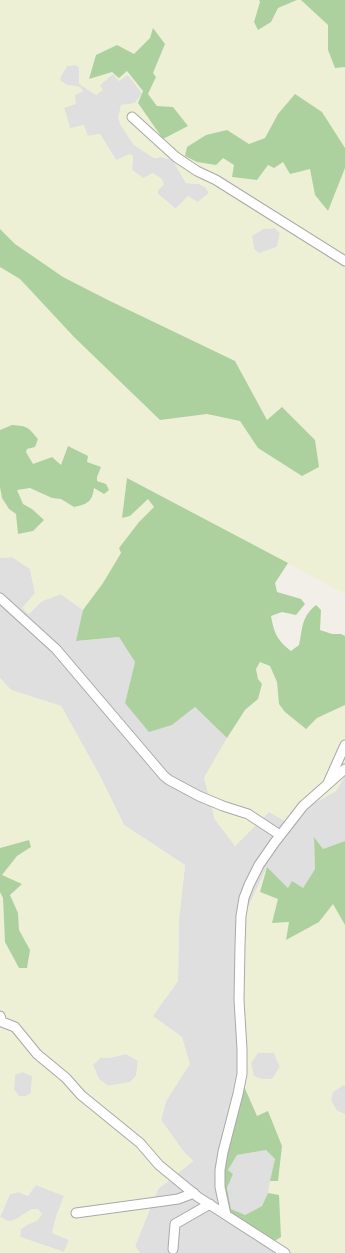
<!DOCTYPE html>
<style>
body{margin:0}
canvas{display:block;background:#f2efe9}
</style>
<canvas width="345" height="1253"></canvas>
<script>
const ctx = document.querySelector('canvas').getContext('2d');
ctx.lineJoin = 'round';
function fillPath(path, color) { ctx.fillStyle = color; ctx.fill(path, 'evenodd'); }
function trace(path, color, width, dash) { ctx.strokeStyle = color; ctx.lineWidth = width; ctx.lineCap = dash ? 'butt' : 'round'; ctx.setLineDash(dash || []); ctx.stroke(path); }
const residential = new Path2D(`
 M76 65 100 85 113 74 128 75 141 92V95L135 103 133 144 149 155 154 158 161 157 173 160 186 183 199 184 205 187 209 193 198 202 176 209 157 193 159 189 132 170 133 156 116 160 100 134 88 136 70 128 64 108 75 95 83 91 80 87 67 85 61 81 60 78 67 66Z
 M275 228 280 233 277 247 259 254 254 249 252 236 263 229Z
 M12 557 30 569 35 593 28 614 42 601 61 594 83 610 77 641 119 637 135 662 125 703 172 725 195 707 227 738 204 778 235 846 269 812 293 825 311 805 336 791 345 776V841L323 849 314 837 315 869 303 888H288L267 867 244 916 242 1059 223 1205 273 1242 274 1253H140L135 1246 158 1189 193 1161 183 1151 161 1120 166 1101 189 1064 182 1037 152 1016 178 981 179 919 185 865 124 825 100 776 61 706 11 690 0 678V558Z
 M258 1052 274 1053 280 1067 272 1079H262L253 1076 251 1063Z
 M126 1054 138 1061 136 1076 130 1082 108 1086 99 1079 93 1065 101 1057 108 1058Z
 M23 1072 32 1076 31 1093 26 1096H19L14 1090 15 1074Z
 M343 1085 345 1086V1115L337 1111 331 1100 333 1092Z
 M266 1150 275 1159 268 1193 262 1206 245 1215 231 1210 227 1188 233 1174 228 1170 237 1155Z
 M36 1185 65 1196 57 1214 52 1233 69 1240 64 1252 20 1237 21 1229 27 1225 38 1220 32 1209 16 1219 11 1221H8L0 1217 10 1194 18 1192Z`);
const farmland = new Path2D(`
 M0 0H259L260 2 254 22H271L278 8 297 0H301L329 25 328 50 335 68 345 67V148L322 112 278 114 265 138 249 144 227 130 206 135 187 147 223 158 234 165 233 177 257 180 268 165 283 162 290 174 310 169 315 195 327 210 345 168V594L128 478 123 518 130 516 148 499 154 507 139 522 119 548 122 553 103 583 83 610 61 594 42 601 29 614 22 608 35 593 30 569 12 557 0 558V487L2 498 9 509 16 514 18 534 32 509 23 504 16 490 30 488 52 498 61 499 74 507 87 504 92 499 94 488 106 484 97 481V477L101 467 61 465 41 461 33 464 26 452 27 449 35 447 12 425 0 430V267L20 279 74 337 160 420 207 414 241 421 258 448 302 475 319 466 267 420 235 361 108 300 63 277 15 244 0 229ZM153 28 159 61 152 73 156 78 148 94 157 106 173 107 187 126 138 103 143 91 126 71 119 78 112 72 89 78 134 54 150 38ZM76 65 79 67V84L96 95 103 90 100 85 113 74 119 81 128 75 141 92V95L135 103 121 105 118 118 120 124 133 144 149 155 155 158 161 157 173 160 186 183 199 184 205 187 209 193 198 202 188 196 175 209 157 193 159 189 164 185 162 179 153 173 143 178 140 176 132 170 133 156 130 154 116 160 100 134 88 136 84 125 70 128 64 108 76 104 75 95 83 91 80 87 67 85 61 81 60 78 67 66ZM275 228 280 233 277 247 259 253 254 249 252 236 263 229Z
 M260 662 270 666 277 682 279 692 306 729 317 718 345 705V776L336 791 311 805 293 826 269 812 235 846 215 820 204 778 227 738 241 715 258 699V679L256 669Z
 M0 678 11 690 61 706 100 776 124 825 185 865 179 919 178 981 153 1016 182 1037 190 1064 166 1101 161 1120 183 1151 193 1161 158 1189 135 1246 140 1253H0V892L3 898 5 942 30 950 19 930 18 913 2 875 17 856 31 847 29 840 0 848ZM126 1054 138 1061 136 1076 130 1082 108 1086 99 1079 93 1065 101 1057 108 1058ZM23 1072 32 1076V1085L31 1093 26 1096H19L14 1090 15 1075ZM36 1185 64 1196 57 1214 52 1233 69 1240 64 1252 20 1237 21 1229 27 1225 38 1220 42 1214 38 1209H32L16 1219 11 1221H8L0 1217 10 1194 18 1192 28 1196Z
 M267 867 260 892 278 899 272 923 319 922 333 904 345 925V1086L343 1085 333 1092 331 1100 337 1111 345 1114V1253H274L273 1242 279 1195 268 1193 270 1181H278L268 1111 257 1116 243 1084 244 916ZM258 1053H274L280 1067 272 1079H262L254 1076 251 1063Z`);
const forest = new Path2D(`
 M259 0H297L278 8 271 22 258 30 254 22 260 2Z
 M301 0H345V67L335 68 328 50V25Z
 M153 28 165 44 153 73 156 77 148 94 157 106 173 107 188 126 163 139 138 103 143 91 127 71 119 78 112 72 89 79 96 55 117 45 134 54 150 38Z
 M295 94 322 112 345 148V168L328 211 315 195 310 169 290 174 283 162 274 168 268 165 257 180 232 177 234 165 223 158 216 165 197 162 185 156 187 147 206 135 227 130 249 144 265 138 278 114Z
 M0 229 15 244 63 277 108 300 235 361 267 420 282 407 315 440 319 467 302 476 258 448 240 421 207 414 160 420 74 337 20 279 0 267Z
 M12 425C28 426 28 427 38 439L35 447 27 449 26 452 33 464 52 457 61 465 68 446 88 456 87 462 101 467 97 477V481L106 484 109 490 104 494 94 488C92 503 87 504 74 507L61 499 52 498 30 488 17 490 23 504 32 509 44 520 33 531 18 534 16 514 9 509 2 498 0 487V430Z
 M127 478 288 563 275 583 277 592 301 599 305 604 296 615 282 612 271 616C274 633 277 640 291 651L299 645C303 628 301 617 316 605L321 610 320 630 332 634H341L345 636V705L317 718 306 729 285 712 279 704 277 682 270 666 260 662 256 669 258 679 262 684 258 699 245 710 227 738 195 707 172 725 149 732 125 703 135 662 119 637 76 641 83 610 103 583 121 553 119 548 139 522 154 507 148 499 130 516 122 518Z
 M314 837 323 849 345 841V925L333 904 319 922 286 940 289 922 272 923 278 899 260 892 267 867 288 888 292 881 303 888 315 869Z
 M29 840 31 847 17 856 2 875 22 884 10 895 18 913 19 930 30 950 27 968H19L5 942 3 898 0 892V848Z
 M243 1084 257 1116 268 1111 282 1146 278 1181H270L275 1159 266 1150 237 1155 228 1170 233 1174 227 1188 231 1209 245 1215 262 1206 268 1193 279 1195 281 1237 273 1242 229 1216 217 1166Z`);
const minor = new Path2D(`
 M132 117 176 157 197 171 216 180 345 261
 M0 598 56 649 164 776 169 780 199 796 223 806 248 814 280 835
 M328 783 345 745
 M0 1016 2 1022 15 1027 37 1054 66 1078 81 1095 140 1143 159 1165 198 1197 285 1253
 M76 1213 164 1201 178 1199 194 1193
 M226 1215 220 1187V1170L223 1152 238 1094 242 1074V1049L239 1000 240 946 241 916 244 898 249 885 259 865 275 842 303 806 345 769
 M173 1249 175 1224 210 1204`);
fillPath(residential, '#e0dfdf');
fillPath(farmland, '#eef0d5');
fillPath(forest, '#add19e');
trace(minor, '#a9a9a9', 11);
trace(minor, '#fff', 9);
</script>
